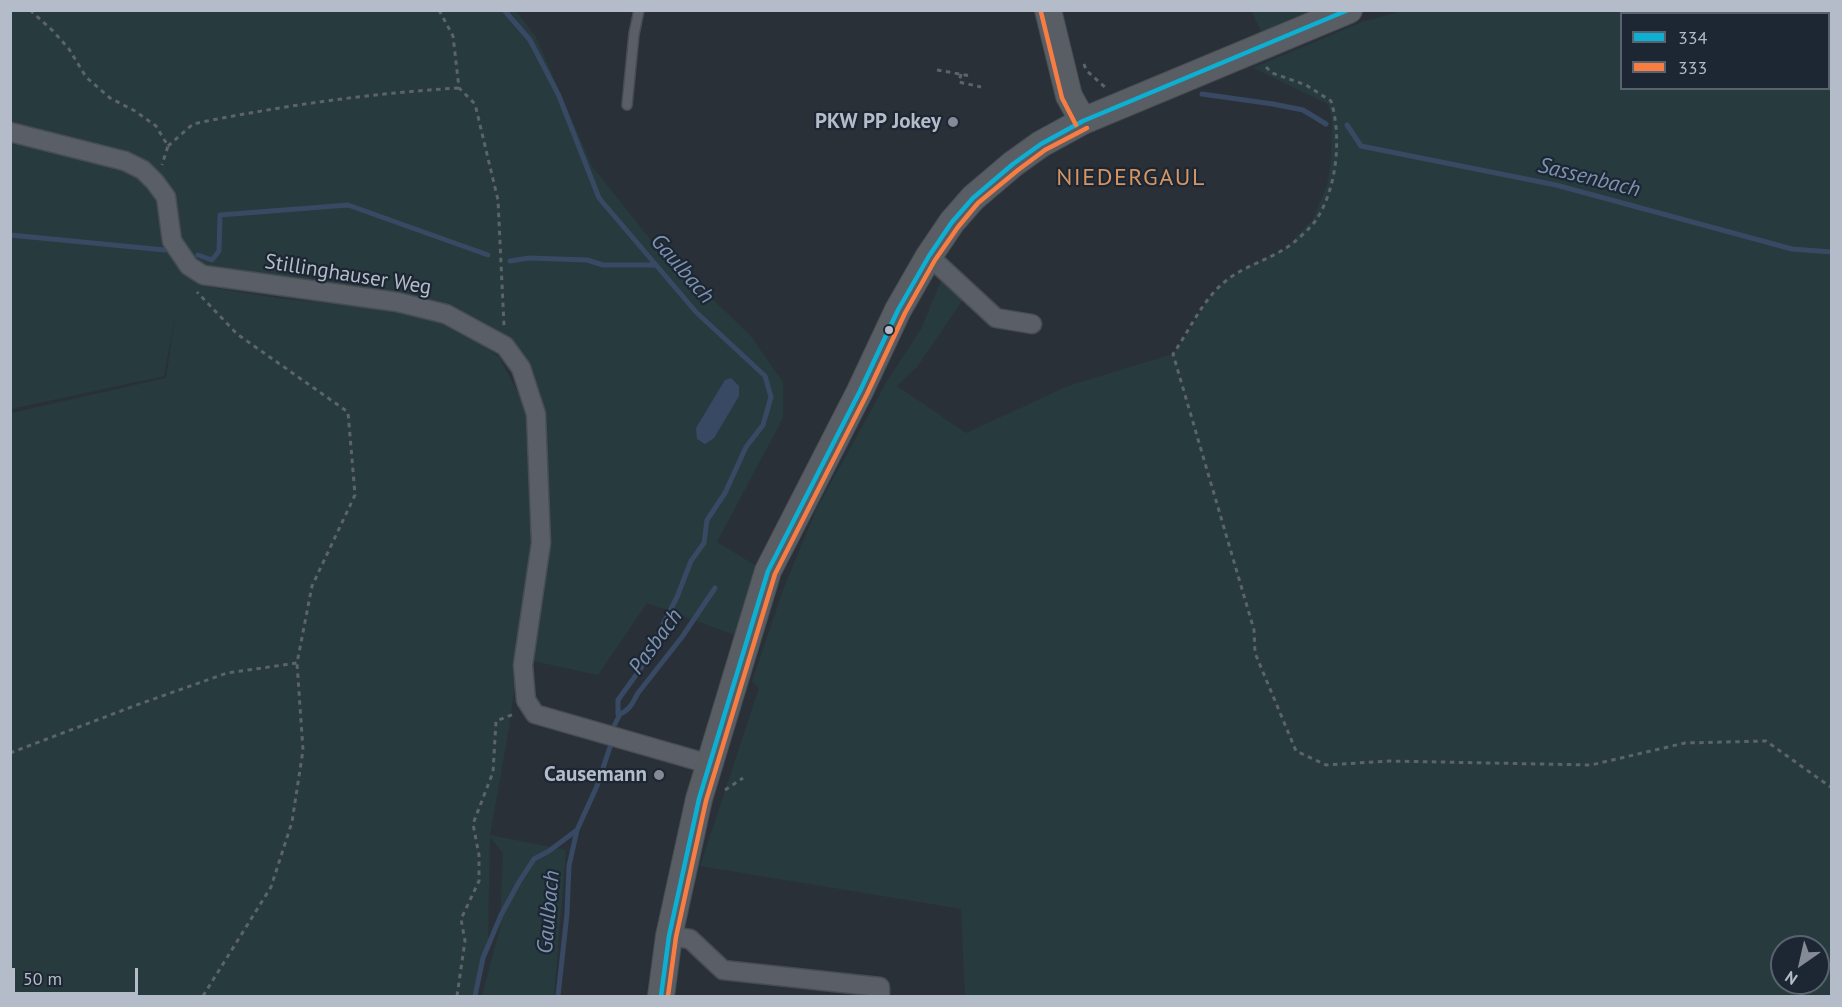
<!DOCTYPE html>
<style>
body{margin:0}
#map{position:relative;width:1842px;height:1007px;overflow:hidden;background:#2a3038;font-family:"PT Sans",sans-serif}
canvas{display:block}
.frame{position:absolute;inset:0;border:12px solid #b4bcc9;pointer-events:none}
.legend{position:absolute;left:1620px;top:12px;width:210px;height:78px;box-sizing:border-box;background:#1d2633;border:2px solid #59626f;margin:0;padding:8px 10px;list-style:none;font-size:18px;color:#b4bcc9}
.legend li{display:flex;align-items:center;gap:12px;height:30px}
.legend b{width:30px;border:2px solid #59626f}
.north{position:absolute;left:1770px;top:935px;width:60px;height:60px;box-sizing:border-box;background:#1d2633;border:2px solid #59626f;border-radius:50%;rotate:214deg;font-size:16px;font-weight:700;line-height:24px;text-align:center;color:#b4bcc9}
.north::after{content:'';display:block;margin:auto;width:21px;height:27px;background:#848b96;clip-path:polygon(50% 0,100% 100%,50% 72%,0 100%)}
.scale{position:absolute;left:12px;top:968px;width:126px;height:27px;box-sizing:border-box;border:3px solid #b4bcc9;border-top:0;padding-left:8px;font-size:18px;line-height:21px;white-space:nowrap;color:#b4bcc9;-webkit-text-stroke:4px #1d2633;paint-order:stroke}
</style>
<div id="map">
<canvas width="1842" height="1007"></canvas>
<div class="frame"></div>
<ul class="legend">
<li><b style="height:8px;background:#0dafd3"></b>334</li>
<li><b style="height:8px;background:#f77d43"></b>333</li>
</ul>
<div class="north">N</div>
<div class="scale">50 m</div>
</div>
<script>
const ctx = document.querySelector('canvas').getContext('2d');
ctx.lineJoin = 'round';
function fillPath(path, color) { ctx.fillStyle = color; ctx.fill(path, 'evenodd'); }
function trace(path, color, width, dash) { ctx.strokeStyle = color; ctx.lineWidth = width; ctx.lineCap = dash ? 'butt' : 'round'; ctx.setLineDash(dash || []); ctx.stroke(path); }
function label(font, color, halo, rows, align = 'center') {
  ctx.font = font + ' "PT Sans",sans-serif'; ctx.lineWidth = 4.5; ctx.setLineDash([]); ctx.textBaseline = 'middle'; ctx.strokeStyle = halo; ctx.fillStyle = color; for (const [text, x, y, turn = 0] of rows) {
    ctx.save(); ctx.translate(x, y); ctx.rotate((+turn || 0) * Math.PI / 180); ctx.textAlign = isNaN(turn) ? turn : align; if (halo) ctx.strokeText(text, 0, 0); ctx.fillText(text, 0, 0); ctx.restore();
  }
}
const green = new Path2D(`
 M11 11H516L536 37 592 166 650 239 750 335 783 382V418L717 542 758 567 735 635 647 603 598 675 528 660 541 523 526 419 532 570 508 734 490 835 566 850 554 996H482L500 928 503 853 490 837 488 946 473 996H11V413L166 378 175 317 164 376 11 409ZM202 286 449 312 508 360 523 402 499 357 449 316 278 298Z
 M1251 11H1315L1262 33Z
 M1402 11H1831V996H965L961 909 700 866 759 688 752 681 784 587 817 508 887 381 921 329 943 276 964 298 917 367 897 386 966 433 1068 386 1173 354 1190 330 1207 301 1223 282 1251 265 1286 248 1313 219 1327 185 1331 160 1332 121 1328 104 1253 68 1362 22ZM1622 14H1828V88H1622ZM1782 947H1818V983H1782Z`);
const water = new Path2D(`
 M731 378 739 386V396L714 438 705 444 697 439 696 428 725 380Z`);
const stream = new Path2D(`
 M1202 94 1273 104 1303 110 1326 124
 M1347 125 1361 146 1556 185 1792 249 1832 252
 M10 235 165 250
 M198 255 212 260 219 251 220 215 348 205 488 255
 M510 261 529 258 587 260 603 265H656
 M620 714C630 710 633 702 638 693L682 637 715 588
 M475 996 483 958 501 915 519 882 534 859 549 851 577 830 597 786 610 747 613 728 620 714H618V700L641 668 677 597 691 561 704 543 707 520 725 493 746 447 763 425 771 397 765 376 696 312 599 198 559 96 530 40 504 10
 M558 996 567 914 569 866 577 830`);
const path = new Path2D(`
 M30 10 53 31 69 49 86 77 110 98 135 111 156 126 168 146 162 165
 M439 10 453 36 459 88 475 104 498 200 504 326
 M1084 64 1086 70 1108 90
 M1266 67 1272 73 1306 85 1331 101C1342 136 1337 189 1316 220 1311 228 1294 243 1286 248 1266 261 1241 267 1222 284 1201 303 1189 331 1173 354L1254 630 1255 653 1296 751 1326 765 1389 761 1591 765 1685 743 1766 741 1832 788
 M937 70 971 76
 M961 74 959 82 981 87
 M168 146 193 124 202 122C287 105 373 93 459 88
 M10 753 134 706 227 673 297 663 312 586 355 495 348 412 237 334 197 292
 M725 790 743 778
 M203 996 271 887 292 822 303 750 297 663
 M457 996 465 941 461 919 479 881V855L473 824 493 772 496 721 514 714`);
const lane = new Path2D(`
 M627 105 634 34 639 10`);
const street = new Path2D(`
 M10 132 125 161 143 170 155 182 166 197 172 241 189 266 203 275 397 302 446 314 505 346 521 368 536 414 541 543 523 665 526 700 535 714 709 764
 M929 256 996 318 1032 324
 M669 936 690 939 723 970 880 987V996`);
const secondary = new Path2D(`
 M1048 10 1069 96 1083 121
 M661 996 669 936 699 799 768 571 860 391 898 310 929 256 952 222 973 198 1013 164 1041 144 1083 121 1349 10`);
const bus1 = new Path2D(`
 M661 996 669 936 699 799 768 571 860 391 898 310 929 256 952 222 973 198 1013 164 1041 144 1083 121 1348 10`);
const bus2 = new Path2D(`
 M1041 12 1062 98 1076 125
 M668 996 676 937 706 801 775 574 867 394 905 313 935 260 958 227 978 203 1018 170 1045 150 1087 128`);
const markers = [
 [953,122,6,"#848b96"],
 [889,330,5,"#b4bcc9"],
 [659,775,6,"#848b96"]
];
const poiNames = [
 ["PKW PP Jokey",941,122],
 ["Causemann",647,775]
];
const streetNames = [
 ["Stillinghauser Weg",348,275,9]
];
const waterNames = [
 ["Sassenbach",1589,178,14],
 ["Gaulbach",682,269,49],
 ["Pasbach",656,642,-54],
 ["Gaulbach",549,912,-85]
];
const quarterNames = [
 ["NIEDERGAUL",1131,178]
];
fillPath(green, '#273a3e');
fillPath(water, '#384963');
trace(stream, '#384963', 5);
trace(lane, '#484c53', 12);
trace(street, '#484c53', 21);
trace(secondary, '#484c53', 28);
trace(path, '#5d636a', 3, [4.5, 4.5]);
trace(lane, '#5a5e66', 9);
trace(street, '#5a5e66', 18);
trace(secondary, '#595d64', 26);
trace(bus1, '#0dafd3', 4.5);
trace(bus2, '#f77d43', 4.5);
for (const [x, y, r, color] of markers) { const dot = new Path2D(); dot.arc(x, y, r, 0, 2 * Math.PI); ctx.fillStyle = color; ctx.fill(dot); trace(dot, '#1d2633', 2); }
label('bold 21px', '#b4bcc9', '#1d2633', poiNames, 'right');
label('21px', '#b4bcc9', '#1d2633', streetNames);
label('italic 22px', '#7c92b1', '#1d2633', waterNames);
ctx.letterSpacing = '1.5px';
label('24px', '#d59563', '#1d2633', quarterNames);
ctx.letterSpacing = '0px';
</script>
